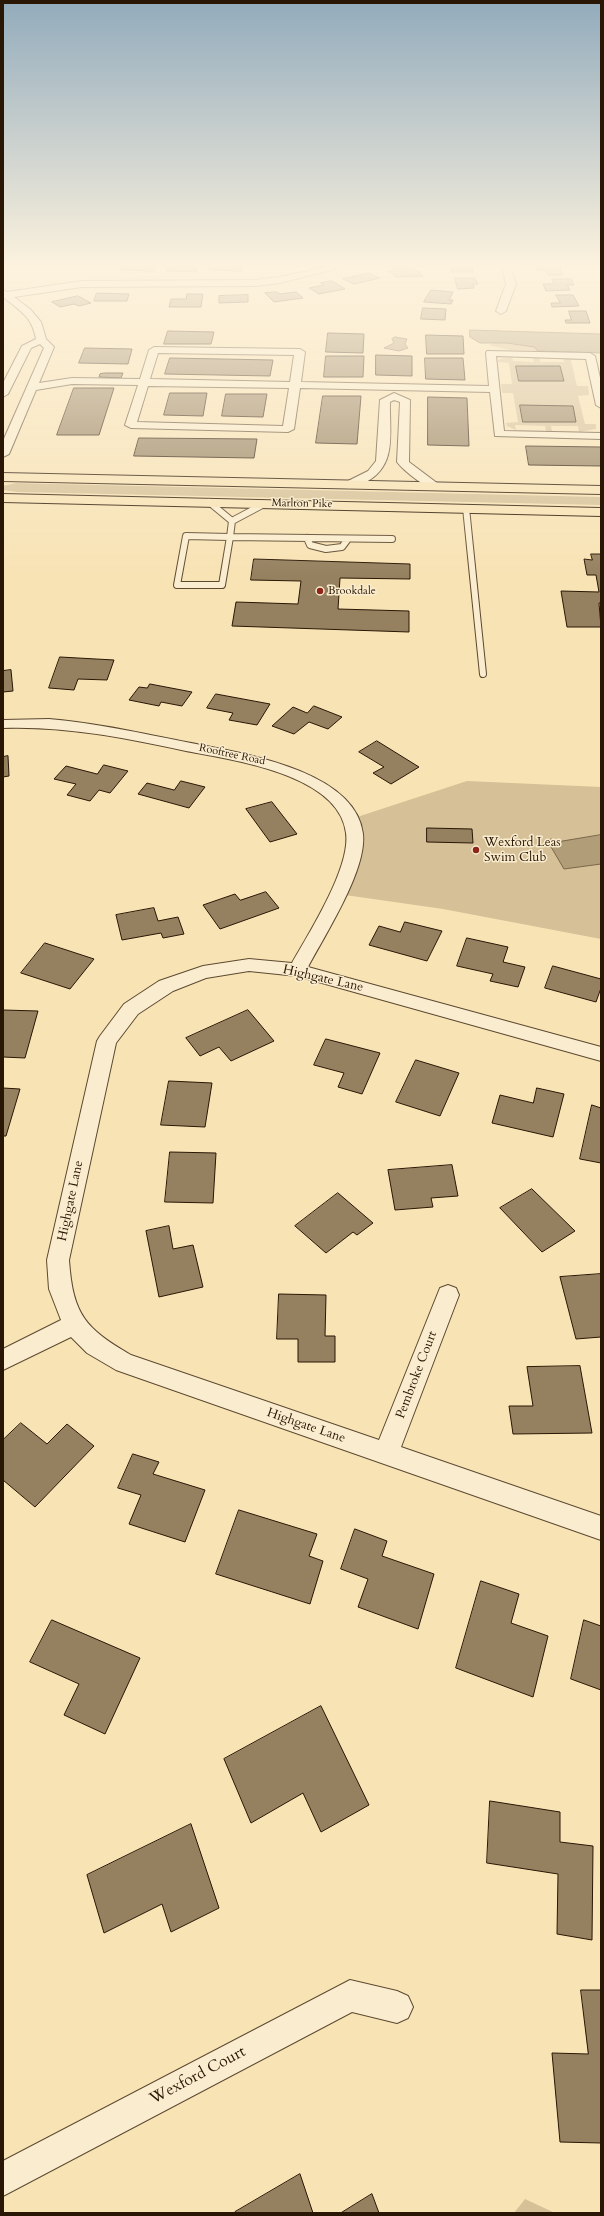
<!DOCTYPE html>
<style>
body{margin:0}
#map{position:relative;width:604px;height:2216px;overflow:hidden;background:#f8e3b5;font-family:Cardo,serif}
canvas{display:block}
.frame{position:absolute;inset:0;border:4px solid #291604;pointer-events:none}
</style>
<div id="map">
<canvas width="604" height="2216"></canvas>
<div class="frame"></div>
</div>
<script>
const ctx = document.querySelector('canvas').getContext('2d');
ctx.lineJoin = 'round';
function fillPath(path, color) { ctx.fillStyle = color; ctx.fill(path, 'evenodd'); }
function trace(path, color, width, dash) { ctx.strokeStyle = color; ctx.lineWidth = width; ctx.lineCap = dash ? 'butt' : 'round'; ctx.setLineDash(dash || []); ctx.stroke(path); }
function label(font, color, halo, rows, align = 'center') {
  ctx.font = font + ' Cardo,serif'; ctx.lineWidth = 3; ctx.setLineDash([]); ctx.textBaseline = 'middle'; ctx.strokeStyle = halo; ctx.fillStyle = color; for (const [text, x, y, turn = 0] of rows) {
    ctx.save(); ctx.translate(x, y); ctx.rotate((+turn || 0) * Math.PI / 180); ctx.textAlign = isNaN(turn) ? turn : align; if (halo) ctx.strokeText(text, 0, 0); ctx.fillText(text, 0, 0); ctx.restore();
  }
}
const green = new Path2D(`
 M499 342 534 347 538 351 510 350 488 345Z
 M512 357 513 361 534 362 533 357H539L540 362H564L563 358H581L582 360H571L577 386H588L589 395 578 396 585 424H596V429L579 432 578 426H551L552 431H546L545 426 515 425 516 430 507 426 506 423 518 422 513 393H502L501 384H512L509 363 498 362V360L503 358Z
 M16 483 601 497V505L18 492 3 490V486Z
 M467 781 601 787V939L443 909 338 894 351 819Z
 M525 2199 555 2213H514Z`);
const water = new Path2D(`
 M470 330 601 334V353L538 351 534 347 507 343H480L470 337Z
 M395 337 407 339 405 344 408 348 399 351 384 348 394 343 392 339Z
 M601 835V864L564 869 547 840 552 839 555 842Z`);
const building = new Path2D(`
 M123 266H157L154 271 121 270Z
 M169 266H198L196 272 167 271Z
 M210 266H241L242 271 210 270Z
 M412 266 423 276 396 277 389 271 396 269 394 268Z
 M444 266H472L474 272H451L450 266Z
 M536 266H560L563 275H548L546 270H537Z
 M369 273 380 278 354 284 343 279Z
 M455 278H475L478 284H473L474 288 458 289Z
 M552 279H571L574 285H567L570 290 546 291 543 284H554Z
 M332 281 345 289 319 294 309 288 324 285 321 283Z
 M431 290 453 292 449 300H453L451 304 424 302Z
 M277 292 280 294 296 292 303 298 274 302 265 293Z
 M97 293 129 294 127 301H94Z
 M187 294H203L201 307H169L171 299H186Z
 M248 295V302L219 303V296Z
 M556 295H573L579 306 552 307 551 303H560Z
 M78 296 91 303 79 306 74 304 60 307 52 302Z
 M423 308 446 309 445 320 421 319Z
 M569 311H586L590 323H566L565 320H571Z
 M168 331 214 332 211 344H164Z
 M328 333 364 334 363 353 326 352Z
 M426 335 463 336 464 354H427Z
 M85 348 132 349 128 364 79 363Z
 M376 355 412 356V376L376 375Z
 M326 356H364L363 377H324Z
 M170 358 273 360 270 376 165 374Z
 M425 358H463L465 380 426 379Z
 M516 366H560L564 381H519Z
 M105 373H123L121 378 99 377 100 374Z
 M74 388H114L99 435H57Z
 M170 393H207L203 416 164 415Z
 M226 394H267L263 417 222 416Z
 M323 396H361L357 444 316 443Z
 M428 397 467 398 469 446 428 445Z
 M520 405 573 406 576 422H523Z
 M139 438 257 439 254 458 134 456Z
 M526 446 601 447V466L529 465Z
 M591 554H601V603H599L601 627H567L561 591 599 592 596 575H587L584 559 592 560Z
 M254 559 410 564V579L340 578 338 609 409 611V632L232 626 236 602 298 604 301 581 251 580Z
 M60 657 114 660 107 680 78 679 74 690 49 688Z
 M11 670 13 691 3 692V671Z
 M150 684 192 692 182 706 161 702 159 706 129 700 139 687 147 688Z
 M216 694 270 704 257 725 229 720 233 713 207 708Z
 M314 706 342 717 328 729 309 722 294 734 272 726 293 707 307 713Z
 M377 741 419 767 391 784 373 773 384 767 359 752Z
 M8 756 9 776 3 777V757Z
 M104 765 128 771 110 793 99 790 90 801 67 795 76 784 54 779 66 766 97 774Z
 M181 781 205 787 189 808 138 794 147 783 174 790Z
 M272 802 297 834 270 842 246 809Z
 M427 828 472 829 473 843 427 842Z
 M266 892 279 908 220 929 203 905 235 894 240 900Z
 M154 908 158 921 178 917 184 934 163 938 161 933 122 940 116 915Z
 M405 922 442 931 427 961 369 945 379 926 400 932Z
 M467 938 508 947 503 962 525 967 518 987 490 981 493 974 457 966Z
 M45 943 94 959 70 989 21 973Z
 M553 966 601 979V988L596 1002 545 988Z
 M3 1010 38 1011 25 1058 3 1057Z
 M248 1010 274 1041 231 1061 219 1047 200 1056 186 1038Z
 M326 1039 380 1053 362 1094 338 1087 344 1073 314 1065Z
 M416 1060 459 1073 440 1116 396 1102Z
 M169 1081 212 1083 205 1127 161 1125Z
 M3 1088 20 1089 6 1136H3Z
 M537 1088 564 1094 553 1137 492 1123 500 1095 533 1103Z
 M592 1105 601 1108V1163L580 1159Z
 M170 1152 216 1153 213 1203 165 1202Z
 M452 1165 458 1196 431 1198 433 1207 395 1210 388 1170Z
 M532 1189 575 1231 542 1252 500 1208Z
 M338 1193 373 1223 357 1235 353 1232 326 1253 295 1226Z
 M169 1226 173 1249 193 1245 203 1287 159 1297 146 1231Z
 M601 1274V1337L576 1339 560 1277Z
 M279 1294 326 1295 325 1336H335V1362H298V1339H277Z
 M580 1366 592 1433 513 1434 509 1406H533L527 1367Z
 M21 1423 47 1444 67 1424 94 1446 35 1507 3 1480V1440Z
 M133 1454 159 1462 153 1474 205 1490 185 1542 129 1524 141 1495 118 1488Z
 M239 1510 317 1534 309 1556 323 1561 310 1604 216 1574Z
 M355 1529 387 1541 382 1556 434 1574 418 1629 358 1607 368 1579 341 1569Z
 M481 1581 519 1594 511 1623 548 1636 533 1697 456 1668Z
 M52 1620 140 1658 105 1734 64 1715 79 1684 30 1662Z
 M584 1620 601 1626V1690L571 1679Z
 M321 1706 369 1805 321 1832 303 1793 251 1823 224 1759Z
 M490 1801 560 1812V1842L593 1846 592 1940 557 1934 558 1874 487 1863Z
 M191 1824 219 1908 171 1932 162 1904 104 1933 87 1875Z
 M581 1990H601V2143L560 2142 552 2053 588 2054Z
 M300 2174 313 2213H235V2212Z
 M372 2194 379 2213H341Z`);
const lane = new Path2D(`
 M209 502 232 521 264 504
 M466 508 483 674
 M186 536 230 537 222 585H177Z
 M230 537 392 539
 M230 537 232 521
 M307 538 310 545 326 549 342 547 348 539`);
const street = new Path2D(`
 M331 266H347L280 283 255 286 82 287 14 297 30 309 41 322 46 339 54 347 39 383 72 378 140 379 149 350 154 347 300 349 305 352 301 382 489 386 486 353 487 351 590 353 595 356 601 382V408L596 405 586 359 496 356 504 431 601 433V439L495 436 490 392 300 388 294 429 288 432 131 428 125 425 138 385 72 384 36 390 9 454 3 457V441L44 348 40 344 31 348 8 394 3 397V383L22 346 36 339C32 316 20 311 3 297V290L7 292 82 281 255 280 280 277ZM158 353 294 355 290 382 150 379ZM148 386 289 388 283 426 137 422Z
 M502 266H510L516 284 506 311 501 314 496 311 506 284Z
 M394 393 410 400 409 462 441 486 439 489C428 491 404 471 397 462L400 402 394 400 390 402C389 432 398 465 366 482 360 485 353 489 346 488L344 485 346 482 368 471 376 461 380 400Z
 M49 719C96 723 140 733 186 742 236 752 356 769 363 834 367 870 325 935 308 967L601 1047V1061L297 976 249 971 206 978 173 991 138 1014 116 1043 69 1260C73 1315 85 1328 131 1355L379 1440 440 1288 448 1285 456 1288 459 1295 401 1447 601 1516V1540L116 1370 87 1353 71 1337 3 1370V1349L61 1320 49 1289 47 1260 97 1041 100 1036 124 1004 159 981 203 966 249 959 292 963C309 933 351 867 346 833 339 774 232 760 186 751 125 738 66 726 3 728V720Z
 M350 1980 397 1991 408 1996 413 2007 408 2018 397 2023 352 2012 3 2196V2161Z`);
const highway = new Path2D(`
 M3 473 601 486V494L3 481Z
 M3 494 601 508V516L3 502Z`);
const markers = [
 [320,591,4,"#8f2418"],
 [476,850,4,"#8f2418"]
];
const farStreetnames = [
 ["Marlton Pike",302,504,1],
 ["Rooftree Road",232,755,12]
];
const farPoinames = [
 ["Brookdale",328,591]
];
const poiNames = [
 ["Wexford Leas",484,843],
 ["Swim Club",484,858]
];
const streetNames = [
 ["Highgate Lane",323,979,13],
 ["Highgate Lane",71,1201,-78],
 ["Pembroke Court",417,1375,-69],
 ["Highgate Lane",306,1426,19]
];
const nearStreetnames = [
 ["Wexford Court",198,2076,-28]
];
fillPath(green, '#d5c097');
fillPath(water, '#b29d79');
trace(water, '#7b674a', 1);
fillPath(building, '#958160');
trace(building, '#291604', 1);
trace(lane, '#5d4930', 8);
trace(street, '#5d4930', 2);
trace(highway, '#291604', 2);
trace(lane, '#faedcf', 6);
fillPath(street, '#faedcf');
fillPath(highway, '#f8e3b5');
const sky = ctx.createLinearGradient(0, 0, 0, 576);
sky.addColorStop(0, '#92abbc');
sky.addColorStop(0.46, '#fcf2de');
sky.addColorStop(1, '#fcf2de00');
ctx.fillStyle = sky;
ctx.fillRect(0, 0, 604, 576);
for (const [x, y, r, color] of markers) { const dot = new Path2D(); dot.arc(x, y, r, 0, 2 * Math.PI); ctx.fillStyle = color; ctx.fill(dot); trace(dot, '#faedcf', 1.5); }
label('11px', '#291604', '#faedcf', farStreetnames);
label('11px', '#291604', '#faedcf', farPoinames, 'left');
label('13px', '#291604', '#faedcf', poiNames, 'left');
label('13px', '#291604', '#faedcf', streetNames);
label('16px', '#291604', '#faedcf', nearStreetnames);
</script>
